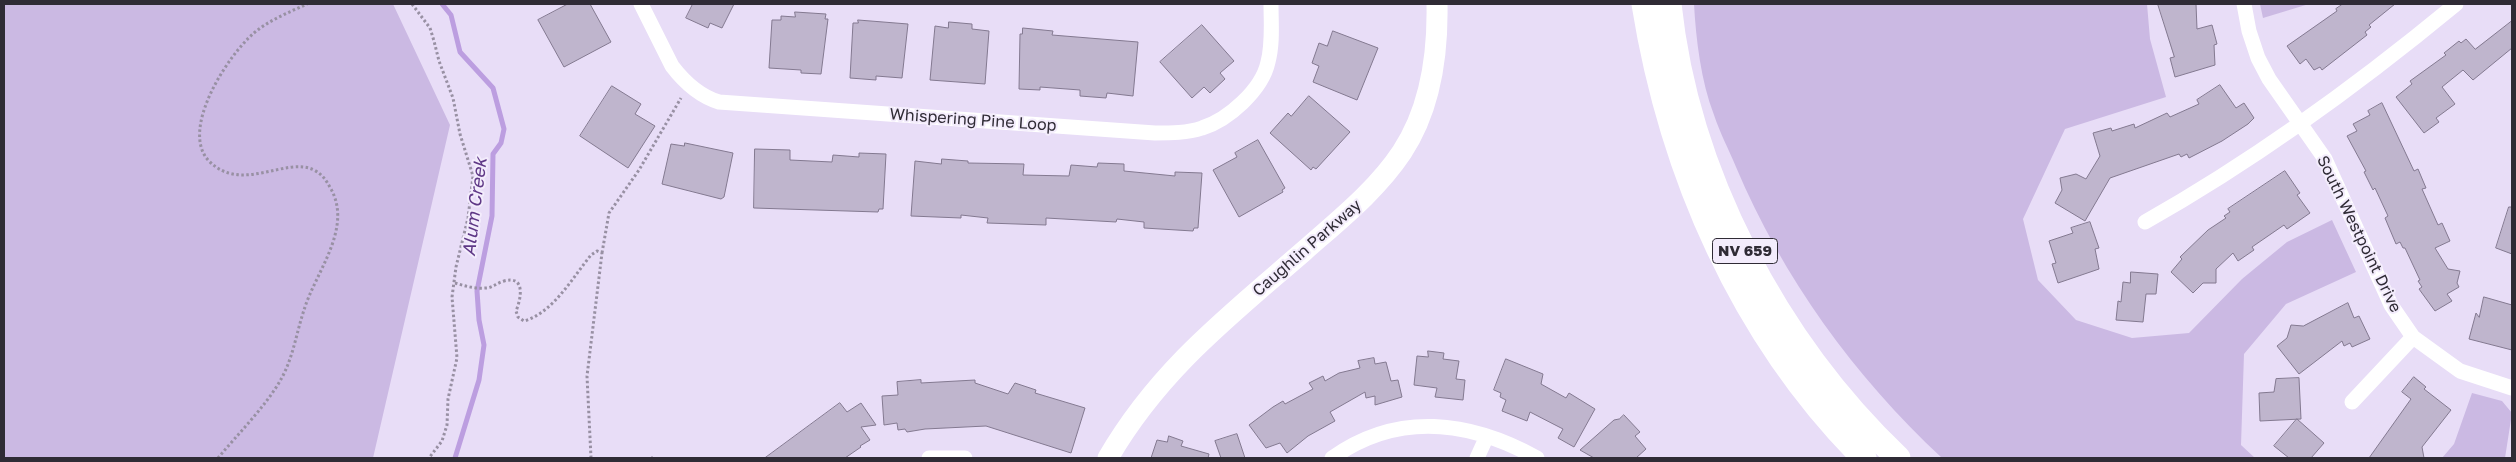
<!DOCTYPE html>
<style>
body{margin:0}
#map{position:relative;width:2516px;height:462px;overflow:hidden;background:#e8ddf7;font-family:"Golos Text",sans-serif}
canvas{display:block}
.frame{position:absolute;inset:0;border:5px solid #2f2b35;pointer-events:none}
</style>
<div id="map">
<canvas width="2516" height="462"></canvas>
<div class="frame"></div>
</div>
<script>
const ctx = document.querySelector('canvas').getContext('2d');
ctx.lineJoin = 'round';
function fillPath(path, color) { ctx.fillStyle = color; ctx.fill(path, 'evenodd'); }
function trace(path, color, width, dash) { ctx.strokeStyle = color; ctx.lineWidth = width; ctx.lineCap = dash ? 'butt' : 'round'; ctx.setLineDash(dash || []); ctx.stroke(path); }
function label(font, color, halo, rows, align = 'center') {
  ctx.font = font + ' "Golos Text",sans-serif'; ctx.lineWidth = 4; ctx.setLineDash([]); ctx.textBaseline = 'middle'; ctx.strokeStyle = halo; ctx.fillStyle = color; for (const [text, x, y, turn = 0] of rows) {
    ctx.save(); ctx.translate(x, y); ctx.rotate((+turn || 0) * Math.PI / 180); ctx.textAlign = isNaN(turn) ? turn : align; if (halo) ctx.strokeText(text, 0, 0); ctx.fillText(text, 0, 0); ctx.restore();
  }
}
const green = new Path2D(`
 M4 4H393L450 125 373 458H4Z
 M1694 4H2147L2150 39 2166 97 2065 129 2023 219 2038 280 2076 320 2132 338 2189 333 2242 279 2287 242 2332 220 2356 272 2286 304 2244 354 2241 445 2255 458H1942C1854 376 1783 278 1736 167 1729 150 1720 133 1714 115 1701 81 1696 40 1694 4Z
 M2260 4H2309L2263 18Z
 M2472 393 2502 401 2512 413 2505 458H2442L2454 444Z`);
const stream = new Path2D(`
 M442 4 451 15 460 52 493 88 504 129 501 143 493 154 492 216 477 291 479 320 484 345 479 380 455 458`);
const building = new Path2D(`
 M568 4H590L611 42 564 67 538 20Z
 M693 4H734L722 28 710 23 708 28 686 18Z
 M2158 4H2196L2197 29 2212 25 2217 44 2214 45 2215 65 2175 77 2170 58 2174 57Z
 M2343 4H2395L2369 25 2371 27 2365 32 2367 35 2322 70 2320 67 2314 70 2306 59 2300 64 2287 46 2337 11 2336 9Z
 M795 12 826 14 825 19H828L821 74 801 73V70L769 68 772 20H781V16L795 17Z
 M858 20 908 24 902 78 876 76V80L850 78 853 23H858Z
 M2512 21V48L2473 80 2463 70 2442 87 2455 104 2436 118 2439 122 2424 133 2396 97 2412 84 2410 81 2446 55 2444 53 2459 41 2461 43 2466 39 2475 49Z
 M949 22 972 24V29L989 31 985 84 930 80 935 26 948 28Z
 M1202 25 1234 61 1220 73 1225 79 1210 93 1204 87 1192 98 1160 62Z
 M1023 28 1053 31 1052 35 1138 42 1133 96 1107 93 1106 98 1080 96V90L1040 87V90L1019 89 1020 34H1022Z
 M1333 31 1378 48 1357 100 1313 82 1319 66 1312 63 1319 43 1327 46Z
 M2220 85 2236 108 2244 103 2254 118 2248 124 2222 141 2189 158 2187 154 2181 157 2179 154 2110 178 2085 221 2055 203 2062 190 2060 178 2076 174 2086 179 2100 156 2093 133 2111 128 2112 131 2134 124 2135 128 2167 113 2170 117 2199 104 2197 100Z
 M612 86 641 104 635 114 655 126 628 168 580 136Z
 M1309 96 1350 132 1316 169 1313 167 1311 170 1270 133 1288 113 1291 116Z
 M2382 103 2414 171 2418 169 2426 188 2422 189 2438 225 2442 223 2450 241 2435 248 2448 269 2460 271 2457 283 2459 287 2447 294 2452 301 2435 311 2419 289 2422 287 2418 281 2420 280 2405 248H2403L2400 242 2396 244 2385 218 2388 216 2375 188 2373 190 2364 172 2366 171 2347 136 2357 131 2353 124 2370 115 2368 111Z
 M1258 140 1285 188 1282 190 1283 192 1239 217 1213 170 1237 157 1235 153Z
 M685 143 733 153 724 197 721 199 662 184 671 144 684 146Z
 M755 149 790 150V160L832 162 833 155 859 157V153L886 154 883 209H879L878 212 754 208Z
 M942 159 968 161V163L1024 164 1023 175 1069 176 1071 165 1097 167 1098 163 1124 164V171L1175 176V172L1202 173 1198 228H1194L1193 231 1144 228V222L1117 219 1116 222 1046 218V225L987 223 988 218 961 215V218L911 216 915 161 941 164Z
 M2285 171 2300 193 2297 195 2310 213 2287 229 2284 225 2252 247 2254 250 2238 261 2233 253 2216 269V283H2203L2193 293 2171 272 2182 259 2180 257 2208 230 2226 218 2224 216 2230 212 2228 209Z
 M2509 207H2512V254L2496 248Z
 M2090 222 2099 248 2095 249 2099 269 2058 283 2052 264 2056 263 2049 241 2073 233 2071 228Z
 M2131 272 2158 274 2156 294H2146L2143 322 2116 320 2118 301 2121 302 2123 282 2130 283Z
 M2484 297 2512 305V350L2469 339 2476 313 2479 317Z
 M2348 303 2354 318 2359 316 2370 339 2352 347 2350 343 2344 346 2342 341 2299 374 2277 346 2287 338 2291 325 2303 326Z
 M1428 351 1444 353 1443 359 1459 361 1456 379 1465 380 1463 400 1435 397 1437 388 1414 385 1417 356 1428 357Z
 M1374 358 1375 364 1386 362 1391 381 1398 380 1402 397 1375 405V396L1366 398 1365 392 1330 412 1335 421 1308 436 1287 453 1280 443 1266 448 1249 425 1273 407 1283 401 1285 404 1313 389 1309 383 1323 376 1325 381 1339 373 1360 368 1358 361Z
 M1506 359 1543 374 1541 384 1566 398 1569 393 1595 409 1574 447 1558 438 1563 429 1530 412 1527 421 1502 411 1506 400 1500 397 1501 393 1494 390Z
 M2414 377 2426 387 2424 389 2451 410 2422 447 2424 458H2369L2411 399 2402 392Z
 M2299 378 2301 419 2260 421 2259 393 2274 392 2276 379Z
 M921 380V383L975 380V383L1008 394 1015 383 1036 390 1035 393 1085 408 1071 453 986 426 925 429 907 432 905 429 898 430 897 423 884 425 882 396 898 395 897 382Z
 M840 403 847 412 861 403 876 425 861 427 870 440 860 446 861 447 845 458H765Z
 M1624 415 1640 432 1635 436 1646 449 1636 458H1594L1580 450 1614 420 1619 419Z
 M2297 419 2324 443 2311 458H2289L2274 446Z
 M1237 434 1245 458H1221L1215 441Z
 M1169 436 1183 441 1181 446 1209 454 1208 458H1151L1157 440 1167 442Z`);
const path = new Path2D(`
 M412 4 430 28 434 41 439 61 453 98 460 134 473 176 468 218 456 267 452 297 457 358 448 399 447 425 442 441 429 458
 M602 253 609 213 639 170 681 98
 M455 283C465 286 475 289 486 288 492 288 497 283 504 281 526 275 521 299 516 311L518 317 524 321C553 313 573 277 591 255L597 251 602 253 587 376 591 458
 M218 458C237 435 265 407 280 381 293 359 296 334 304 310 315 273 353 229 331 189 326 180 323 175 314 170 286 156 241 194 209 161 179 130 228 55 254 33 269 20 290 12 307 4
 M651 458H653`);
const street = new Path2D(`
 M641 4 672 66C685 83 699 96 719 102L1155 133C1171 133 1187 133 1202 128 1228 120 1262 90 1268 62 1273 43 1271 23 1271 4
 M2244 4 2249 31 2258 58 2269 79 2325 159 2391 305 2413 337 2460 371 2512 388
 M2145 222C2255 160 2358 85 2456 4
 M2352 402 2413 337
 M929 458H965
 M1332 458C1398 411 1470 421 1537 458
 M1477 458 1487 436`);
const secondary = new Path2D(`
 M1108 458C1159 370 1228 317 1304 251 1339 220 1376 191 1402 152 1431 108 1438 55 1437 4`);
const primary = new Path2D(`
 M1644 4C1671 172 1742 336 1864 458
 M1669 4C1687 173 1776 342 1898 458`);
const shields = [
 [1745,251,65]
];
const shieldNames = [
 ["NV 659",1745,251]
];
const streetNames = [
 ["Whispering Pine Loop",973,120,4],
 ["South Westpoint Drive",2359,234,64],
 ["Caughlin Parkway",1307,248,-41]
];
const waterNames = [
 ["Alum Creek",475,207,-83]
];
fillPath(green, '#cbb9e3');
trace(stream, '#bc9ee0', 5);
fillPath(building, '#bfb5cd');
trace(building, '#837990', 1);
trace(path, '#9890a3', 3, [2.5, 2.5]);
trace(street, '#fff', 15);
trace(secondary, '#fff', 21);
trace(primary, '#fff', 25);
for (const [x, y, w] of shields) { const box = new Path2D(); box.roundRect(x - w / 2, y - 12.5, w, 25, 4); ctx.fillStyle = '#f3ecfc'; ctx.fill(box); trace(box, '#2f2b35', 1); }
label('bold 15px', '#2f2b35', null, shieldNames);
label('16px', '#2f2b35', '#f3ecfc', streetNames);
label('italic 18px', '#5f3886', '#f3ecfc', waterNames);
</script>
